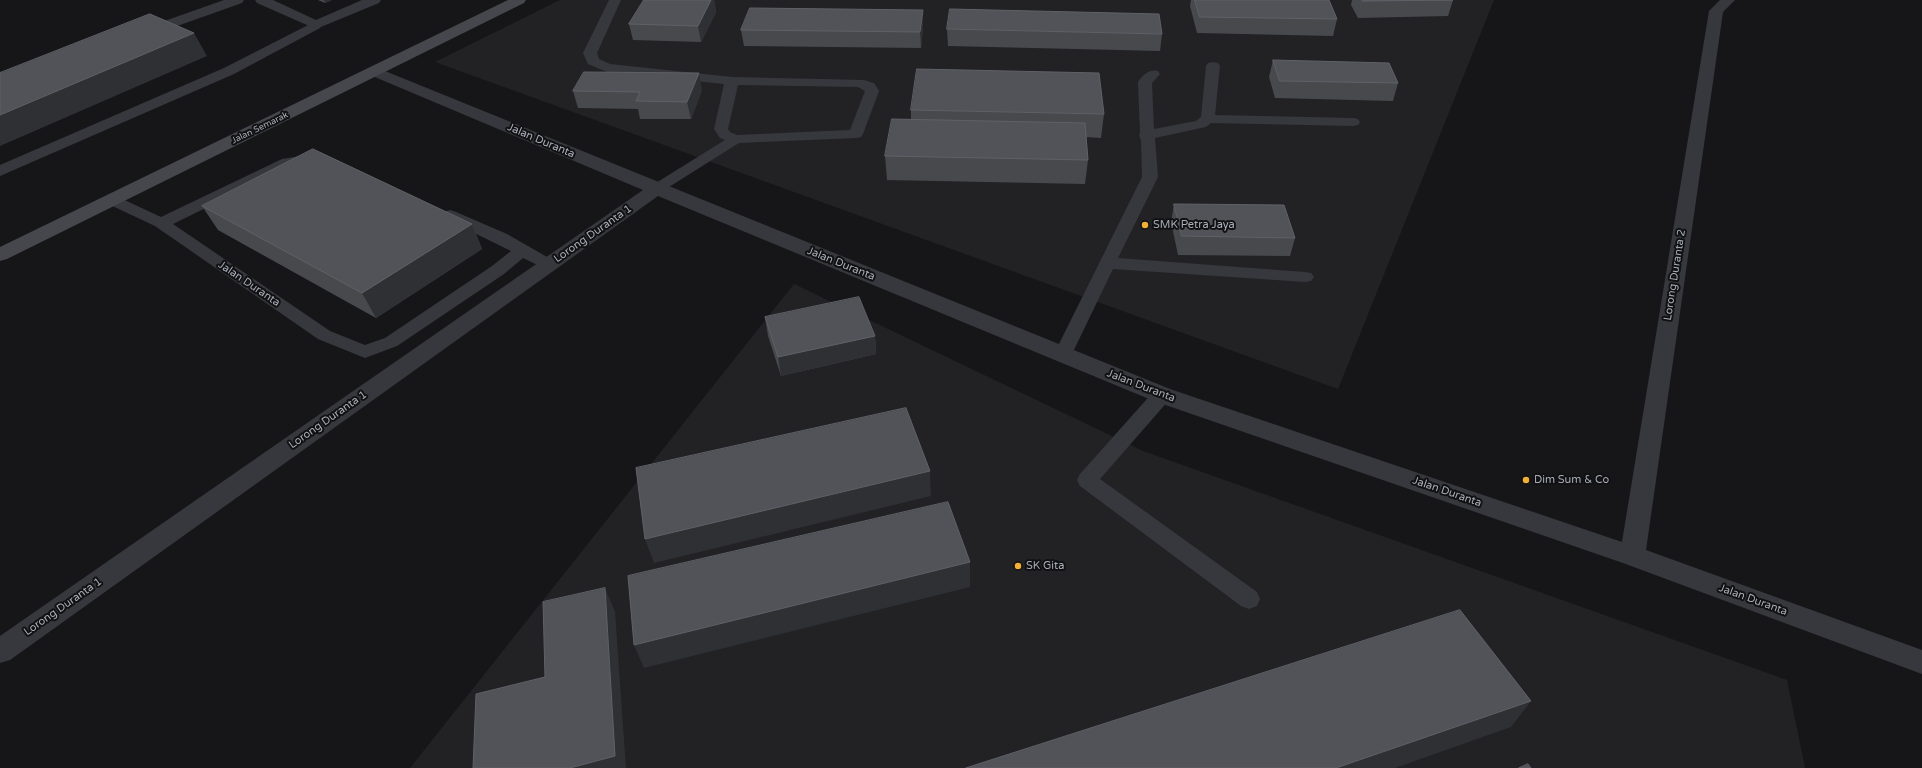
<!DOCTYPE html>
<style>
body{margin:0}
canvas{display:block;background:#161618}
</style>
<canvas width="1922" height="768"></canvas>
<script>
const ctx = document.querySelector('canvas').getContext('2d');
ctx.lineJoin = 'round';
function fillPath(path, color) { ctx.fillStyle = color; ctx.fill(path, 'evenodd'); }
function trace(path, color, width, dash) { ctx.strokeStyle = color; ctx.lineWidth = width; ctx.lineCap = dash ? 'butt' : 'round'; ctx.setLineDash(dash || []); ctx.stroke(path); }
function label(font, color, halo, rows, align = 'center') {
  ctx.font = font + ' "Varela Round",sans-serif'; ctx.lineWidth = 4; ctx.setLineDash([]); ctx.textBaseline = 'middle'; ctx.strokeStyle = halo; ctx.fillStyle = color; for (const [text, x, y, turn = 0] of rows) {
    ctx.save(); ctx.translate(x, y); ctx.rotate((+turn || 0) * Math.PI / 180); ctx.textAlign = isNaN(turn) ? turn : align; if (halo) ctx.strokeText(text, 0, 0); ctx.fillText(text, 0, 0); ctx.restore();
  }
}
const built = new Path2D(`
 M560 0H1494L1338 389 435 62Z
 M794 284 1143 451 1787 680 1805 768H410Z`);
const lane = new Path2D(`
 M609 0H621L597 53 599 59 610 64 732 77 864 80 874 83 879 91 863 134 861 137 856 138 739 143 661 192H651L648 189 651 186 725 140 720 138 714 129 724 84 607 72 588 64 583 53ZM738 85 858 87 865 91 850 130 737 135 730 132 728 129Z
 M316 21 320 22 322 25 320 28 234 74 0 176V165L224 68Z
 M1213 62 1218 63 1220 66 1215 115 1353 118 1358 119 1360 122 1358 125 1353 126 1211 123 1206 127 1155 138 1158 177 1118 258 1305 272 1311 273 1314 277 1311 281 1305 282 1113 269 1070 358 1063 360 1056 358 1054 354 1142 177 1141 141 1139 135 1140 133 1138 82C1143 75 1149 69 1158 71L1160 74 1152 83 1154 129 1196 121 1201 117 1206 66 1208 63Z
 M307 155 312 156 314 159 312 162 291 166 173 224 330 331 365 345 385 338 492 266 511 251 444 218 442 215 444 212 450 210 456 212 507 234 554 261 556 265 554 269 548 270 523 258 504 274 397 346 365 358 318 339 155 226 106 203 104 200 106 197H118L161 217 282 159Z
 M1162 388 1169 390 1172 395 1169 400 1100 479 1257 592 1260 599 1257 606 1249 609 1241 606 1080 486 1077 480 1080 474 1155 390Z`);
const street = new Path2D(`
 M224 0H244L242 3 149 36H139L137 33 139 30Z
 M255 0H273L316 20 362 0H381L379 3 316 29 257 3Z
 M1720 0H1735L1723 12 1646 550 1922 650V674L1623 563 1154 401 658 196 10 660 0 663V636L643 190 370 75 367 72 370 69 375 67 1170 389 1622 542 1709 11Z`);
const secondary = new Path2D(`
 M508 0H526L524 3 7 259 0 261V247Z`);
const wall = new Path2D(`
 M318 0H332L325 3Z
 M644 0H714L716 12 701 42 633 40 629 24Z
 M1191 0H1329L1337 19 1333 36 1197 33 1190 6Z
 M1352 0H1453L1448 16 1358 18 1351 5Z
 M923 26 921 48 744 46 741 30Z
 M947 29 1162 34 1160 51 948 46Z
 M1273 60 1398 83 1393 101 1275 98 1269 77Z
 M702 90 691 119H640L638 109 578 108 573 91Z
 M911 110 1104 114 1101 138 1086 137 1088 160 1085 184 887 180 885 156 911 120Z
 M1174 204 1295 238 1290 256 1178 255 1171 222Z
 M202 206 472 224 482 249 376 318 218 230Z
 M765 317 875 336 876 354 781 376 768 336Z`);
const shadedWall = new Path2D(`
 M324 0H332L325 3Z
 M711 0H714L716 12 701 42 698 26Z
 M923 10V26L921 48 920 32Z
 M194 33 207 56 0 146V115Z
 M699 73 702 90 691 119 687 102Z
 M472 224 482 249 376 318 362 293Z
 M875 336 876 354 781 376 778 357Z
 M930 471 931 496 654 563 645 539Z
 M970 562V587L644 668 634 645Z
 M605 588 615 612 626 768H570Z
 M1531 701 1511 727 1395 768H1336Z`);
const building = new Path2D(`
 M644 0H711L698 26 629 24Z
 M1195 0H1329L1337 19 1200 17Z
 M1362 0H1453L1363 1Z
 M750 8 923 10 920 32 741 30Z
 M950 9 1159 14 1162 34 947 29Z
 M150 14 194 33 0 115V73Z
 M1273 60 1389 63 1398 83 1280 81Z
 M917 69 1099 73 1104 114 911 110Z
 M584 72 699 73 687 102 636 101 640 92 573 91Z
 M892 119 1085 123 1088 160 885 156Z
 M313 149 472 224 362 293 202 206Z
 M1174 204 1284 205 1295 238 1182 236Z
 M859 297 875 336 778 357 765 317Z
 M906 408 930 471 645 539 636 468Z
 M948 502 970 562 634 645 628 576Z
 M605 588 615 756 570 768H473L476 694 545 677 543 602Z
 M1460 610 1531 701 1336 768H966Z
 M1528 764 1531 768H1519Z`);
const markers = [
 [1145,225,4,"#f2b134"],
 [1526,480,4,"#f2b134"],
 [1018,566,4,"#f2b134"]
];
const farStreetnames = [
 ["Jalan Semarak",260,128,-26]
];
const streetNames = [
 ["Jalan Duranta",541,141,23],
 ["Lorong Duranta 1",593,234,-35],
 ["Jalan Duranta",841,264,22],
 ["Lorong Duranta 2",1675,275,-81],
 ["Jalan Duranta",249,284,34],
 ["Jalan Duranta",1141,386,21],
 ["Lorong Duranta 1",328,420,-35],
 ["Jalan Duranta",1447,492,19],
 ["Jalan Duranta",1753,600,20],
 ["Lorong Duranta 1",63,607,-35]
];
const poiNames = [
 ["SMK Petra Jaya",1153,225],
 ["Dim Sum & Co",1534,480],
 ["SK Gita",1026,566]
];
fillPath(built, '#222225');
fillPath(lane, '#37383d');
fillPath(street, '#37383d');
fillPath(secondary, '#45474d');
fillPath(wall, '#47494d');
fillPath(shadedWall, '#2f3033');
fillPath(building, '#525359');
trace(building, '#5f6168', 1);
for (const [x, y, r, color] of markers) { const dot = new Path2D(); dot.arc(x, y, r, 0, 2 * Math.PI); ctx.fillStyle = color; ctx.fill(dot); trace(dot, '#111113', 1.5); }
label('9px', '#a8adb8', '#111113', farStreetnames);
label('11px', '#a8adb8', '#111113', streetNames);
label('11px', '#a8adb8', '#111113', poiNames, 'left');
</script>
